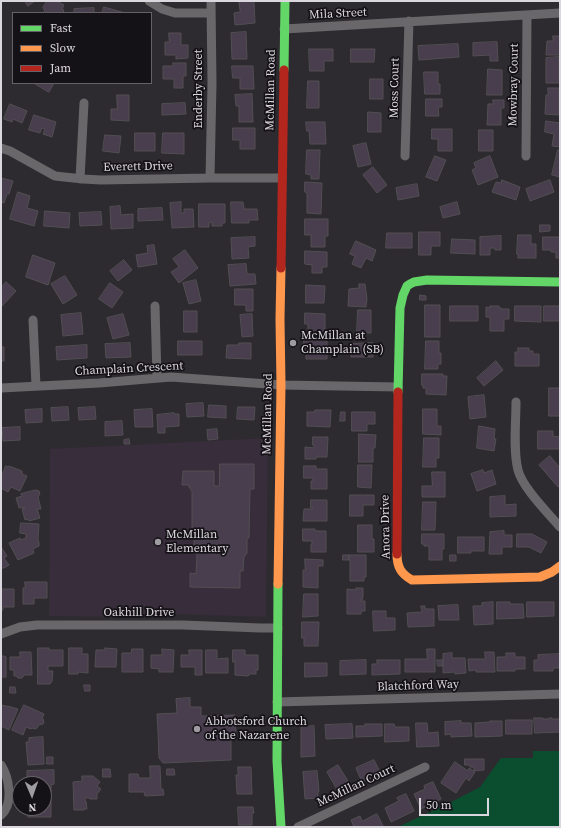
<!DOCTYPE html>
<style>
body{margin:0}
#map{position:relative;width:561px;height:828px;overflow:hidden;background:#2e2b30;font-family:"Source Serif 4",serif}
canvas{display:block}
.frame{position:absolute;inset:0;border:2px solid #dbd7de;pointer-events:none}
.legend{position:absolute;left:12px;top:12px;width:140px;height:72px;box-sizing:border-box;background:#151217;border:1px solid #646167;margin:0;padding:5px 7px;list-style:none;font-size:12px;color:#dbd7de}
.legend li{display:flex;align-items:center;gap:8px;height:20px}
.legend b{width:20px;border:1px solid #646167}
.north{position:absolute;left:12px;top:776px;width:40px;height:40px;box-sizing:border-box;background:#151217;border:1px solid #646167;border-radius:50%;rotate:178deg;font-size:11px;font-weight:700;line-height:16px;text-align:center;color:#dbd7de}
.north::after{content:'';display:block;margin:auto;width:14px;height:18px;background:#9e9ba1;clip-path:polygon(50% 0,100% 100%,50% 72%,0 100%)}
.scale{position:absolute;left:419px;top:798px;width:70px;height:18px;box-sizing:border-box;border:2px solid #dbd7de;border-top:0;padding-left:5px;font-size:12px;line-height:14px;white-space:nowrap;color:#dbd7de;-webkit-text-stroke:3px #151217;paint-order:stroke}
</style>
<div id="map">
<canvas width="561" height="828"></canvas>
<div class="frame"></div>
<ul class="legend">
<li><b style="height:5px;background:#63d668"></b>Fast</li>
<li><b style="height:5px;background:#ff974d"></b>Slow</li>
<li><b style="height:5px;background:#b3261e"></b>Jam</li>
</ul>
<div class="north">N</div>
<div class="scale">50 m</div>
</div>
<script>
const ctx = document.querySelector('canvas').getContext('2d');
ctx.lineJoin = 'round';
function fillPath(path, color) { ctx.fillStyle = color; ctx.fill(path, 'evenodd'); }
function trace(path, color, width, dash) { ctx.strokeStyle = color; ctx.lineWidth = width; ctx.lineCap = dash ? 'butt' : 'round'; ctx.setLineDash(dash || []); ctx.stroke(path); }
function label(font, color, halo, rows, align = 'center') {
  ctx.font = font + ' "Source Serif 4",serif'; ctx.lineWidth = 3.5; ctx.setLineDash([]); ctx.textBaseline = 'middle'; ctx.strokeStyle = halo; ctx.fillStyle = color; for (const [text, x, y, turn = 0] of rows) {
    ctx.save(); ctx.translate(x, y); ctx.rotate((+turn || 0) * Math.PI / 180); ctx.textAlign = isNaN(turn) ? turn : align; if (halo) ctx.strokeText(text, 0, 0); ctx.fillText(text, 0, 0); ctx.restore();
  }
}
const built = new Path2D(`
 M268 438 266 617 173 614 152 617 49 616 50 449Z`);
const green = new Path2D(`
 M533 751H560V827H398L451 802 480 787 501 758H533Z`);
const building = new Path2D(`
 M25 1H35L28 6Z
 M47 1H57L64 5 62 9 64 10 63 13H43L45 10 43 8Z
 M239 1H254L255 23 235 25 234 13 240 12Z
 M104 7 125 13H102Z
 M94 8V13H74V9Z
 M246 32 247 59H232L231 33Z
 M169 33H181V45H188V58L176 59V55H165V42H169Z
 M553 36H560V55H546L547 41H553Z
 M497 42 498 61H490V55L473 56V43Z
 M458 44 459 57 419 60 418 46Z
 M309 49H333V61H324V71H310Z
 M351 49H375L374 62H351Z
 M559 57V83H546V58Z
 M173 63H186V76H183V88H174V79H163V66H173Z
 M232 66H253L254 89H240V78H233Z
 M488 69 502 70V95H487Z
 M424 72H438V84H440V94H425Z
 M370 79H383V99H370Z
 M308 81H319V108H307Z
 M34 83H54L49 92Z
 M548 88H559V115L545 114 546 95H548Z
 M252 94 253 122H239V106H236L235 95Z
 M117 95H129V121L111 120V109H117Z
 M426 99H442V107H438L439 116H426Z
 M493 100H504V108H501V125H487L488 104H493Z
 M185 103 186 114 162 115V104Z
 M10 104 27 111 22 123 13 119 12 122 4 119Z
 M368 112 381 113V132H368Z
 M34 115 56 122 52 137 43 134 45 129 42 128 40 133 29 130Z
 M546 121 560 123V147L552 146 554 134 545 132Z
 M306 122H325L326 144H310L309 131H307Z
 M233 128H255V149H240V140H233Z
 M432 129H452V151H438V139H432Z
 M479 130H493V151H479Z
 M135 133H155V151H135Z
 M163 133H184V154L162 153Z
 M105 135 121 136 119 153 103 151Z
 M366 143 371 164 358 167 353 146Z
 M307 150H320L319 179H311V175L306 174Z
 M558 150 560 151V177L552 175Z
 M435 156 446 160 437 181 426 177Z
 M490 156 498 177 478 185 472 170 476 168 474 163Z
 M373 167 387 185 377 193 363 175Z
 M1 178 13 181 9 194H7L4 203 1 202Z
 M502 180 520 187 516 200 492 192 496 182 501 183Z
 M550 180 554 192 530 201 526 189Z
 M305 182 322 183 321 214 307 213V193L305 192Z
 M417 184 419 196 398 200 396 188Z
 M18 192 30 196 27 208 38 211 34 226 10 219Z
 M181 202V213H184V209H193L194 227 172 228 170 203Z
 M231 202H243L244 209H257L258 220H249V223H232Z
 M457 202 460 214 443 218 440 207Z
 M199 204H225V223H222V226H212V222L209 223V227H199Z
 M120 206 121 215 133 214V228L111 229 110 207Z
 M162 208 163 220 138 221V209Z
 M45 211 70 213 69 228 44 226Z
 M101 212 102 225 80 226 79 213Z
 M305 219H328V236H325V247H311V235H305Z
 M540 225H550V231L540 232Z
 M419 232H440V246H431V255H419Z
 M387 233H412V248H386Z
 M518 235H531V244H536V258H518V254H517Z
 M501 236V250H495V248H490V255H480V237Z
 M255 237V246L248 247 249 258 232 259 231 238Z
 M543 237H560V258H556V252H551V250H543Z
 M452 239 475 240V254L451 253Z
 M356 241 376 250 372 261 366 258 361 268 352 264 355 256 350 254Z
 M154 245 157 264 138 267 136 255 148 253 147 246Z
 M185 250 198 268 179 283 171 272 179 267 173 259Z
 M305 251 327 252V267H322V273H312V265L305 264Z
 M33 255 55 263 48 285 26 277Z
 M124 260 132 270 118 281 110 271Z
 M246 264 247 274H255L256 284 230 286 228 265Z
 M65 276 77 295 63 304 51 284Z
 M196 280 201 301 189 304 183 283Z
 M6 282 16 291 2 306 1 305V288Z
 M110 283 123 292 112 308 99 299Z
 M359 284H365L367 299 366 307 348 306 349 289 359 288Z
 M306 285 325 286 324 303H306Z
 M235 289H253V311H246V305H235Z
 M420 295 426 296V300H420Z
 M425 305H440V337H425Z
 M450 306H478V321H450Z
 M490 306H499V308H501V309H509V319H504V331H490V317H486V307L490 308Z
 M515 306H541V322L515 321Z
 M544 306H560V321H544Z
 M358 310H371V333H357Z
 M184 311H197V332H184Z
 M81 313 83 334 63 336 61 315Z
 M305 313 325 314V334H308V324H305Z
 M123 314 129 335 113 339 107 318Z
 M252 314 253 336 242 337 240 315Z
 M304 340H327V359H306V352L304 353Z
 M178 341H202V355H178Z
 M426 341H439V353H441V364H438V369H425Z
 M130 343 131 357 106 358 105 344Z
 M239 343H251V359L226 358 227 345H239Z
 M373 343V357H351V344Z
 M87 345V358L57 360 56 347Z
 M1 347H4V361H1Z
 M518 348H529V351H533V354H539V366H515V352H518Z
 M496 361 503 370 484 386 477 378Z
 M422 374H443V376H447L446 395 426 394V388H423V385H422Z
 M549 388H560V416H549Z
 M484 395 486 417 470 419 468 397Z
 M203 403 204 416 187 417 186 404Z
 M209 405 226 406V418L208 417Z
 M68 407 69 420 52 421 51 408Z
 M95 407 96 419 79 420 78 408Z
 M238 407H255L254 420 237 419Z
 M42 409V422L26 423 25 410Z
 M152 409 153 427H135L134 410Z
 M423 409H437V426H441V435L423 434Z
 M315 410H331L330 427 307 426V412H315Z
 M341 412H345V421H340Z
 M352 412H375V424H367V431H352Z
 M174 413V414H179V426L165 427V433H158L157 415Z
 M122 421 123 435 105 436V422Z
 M479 426 495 429 494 439H496L494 451 477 448Z
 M20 427V440L3 441 2 428Z
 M217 429 218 439 208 440 207 430Z
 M538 431H553V436L560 437V449H538Z
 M359 434 376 435 375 448H373V462H359Z
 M313 437H328L327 457H316V459H305V447L314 448V445H313Z
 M424 438H439V458H436V467H423Z
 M129 439 130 444H124V440Z
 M550 456 560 468V486L558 487 539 465Z
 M220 464H254V489H250L249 538H247V553L244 557 243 571H240V588L190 587V573L196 574 197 555 194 552V540L192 537V491L189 487V485H182L183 471H214V486H219Z
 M358 465H372L371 488 358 487Z
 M6 466 8 467 9 466 22 471V474L27 476 20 491 11 487 8 492 1 488V478Z
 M304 466H316V469H327V489H311V481H313V478H304Z
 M483 470 484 473 492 470 496 484 477 491 471 474Z
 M432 472H445V497H422V486H432Z
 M36 490 39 491 40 494 38 497 41 509H37L40 518 29 521 28 519 25 520 22 509 25 508V507L19 508 16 498 22 496 21 494Z
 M350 495H374V505H363V516H350Z
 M505 496V505L516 504V516L490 517V497Z
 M311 500H327V521H303L304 509H313V508H311Z
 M423 502H436L435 530H422Z
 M21 523 39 524 38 539 39 543V546L33 549 34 553 18 560 9 543 20 538 21 540 26 538V534L20 533Z
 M358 525H372V539H374V552H358Z
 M303 529H315V531H326V552H311V544H312V541H303Z
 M504 531V535H512V547H502V554H489L490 532Z
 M422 534H444V549H442V560H429V546H424V544H422Z
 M517 534H532L547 542 541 553 529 547H517Z
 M458 537H484V551H471V553H458Z
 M1 547 7 556 4 558 9 565 4 568H1Z
 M343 555H349V560H343Z
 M349 555H366V577H364V581H350V560H349Z
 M450 555H456V561H450Z
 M305 559 323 560V566H318V588L303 587V570H305Z
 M25 582H47V598H34V604H23V588H25Z
 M356 588H363V597L362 600H360V601H365V611H361V614H347V589L356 590Z
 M1 589H14V607H3V610H1Z
 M304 594H318V616L303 617Z
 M493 602V624L474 625 473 606H482V603Z
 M497 602H510V604H523L524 618 497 619Z
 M527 602H554V616L527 617Z
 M458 605 459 620H439L438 606Z
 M421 606H425V609H434V626L408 627 407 613 422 612Z
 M373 611H386V618H395V630L374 631Z
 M302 622H319L318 646H304V638H302Z
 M38 648H49V650H63V666H48V671H53L52 681 50 684H38Z
 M69 648H82V654H88V673L78 672V674H69Z
 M105 648 117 649 116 667H95L96 650H105Z
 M132 649H143V672H122V653H131Z
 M162 649 174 650 173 672H159V669L151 668V655H162Z
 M427 649H435V672H405V659H427Z
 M189 650H202V675H195V667H181V655H189Z
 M206 650H217V659L228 658V673H206Z
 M233 650H245V655H258V670H256V674H250L248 676 235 675V661L233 662Z
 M20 652H31L32 675H24L22 678H18L16 676H14V670H10V657H20Z
 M485 652H494L495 672H476V670L469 671 468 659H485Z
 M452 653V658H465L466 673 455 674 454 672 443 673V654Z
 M506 653H515V657H525V669H515V671H497V657H506Z
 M560 654V668H553V671H534V660H538V655Z
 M1 656H4L6 657V677H1Z
 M366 660V674L340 675V661Z
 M377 660H400V674L372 675V664H377Z
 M437 660H443V666H438Z
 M305 663H327V676L305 677Z
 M84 685H90V691H85Z
 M10 687H15L16 693H10Z
 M190 698V707H201V716L235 715 236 736 231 737V760L163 763 159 758 158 731 157 714 177 713 176 699Z
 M1 705 11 707 18 709 9 730 1 726Z
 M24 705 44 714 42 719H43L44 722 43 724 39 725 37 728 35 729 32 728 31 729 26 727 23 735 12 730Z
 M534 718H543V719H549V718H552V719H560V732L535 733Z
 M506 720H532V734H506Z
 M461 721V723H471L472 736 451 737V734L445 735V722Z
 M490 721H502V736L475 737V723L490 722Z
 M416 723H427L428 733 438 732 439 746 417 747Z
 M352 724 353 738 326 739 325 725Z
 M365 724H382V736L356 737V726H365Z
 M385 724H394L395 727H409V741L385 742Z
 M314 726 315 756 301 757V727Z
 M43 737 44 764 28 765 26 742H29V738Z
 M47 757H53V764H47Z
 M465 759H484V770L474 771V767H470V765H465Z
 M374 760 380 772 370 776 371 778 362 782 356 768Z
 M455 762 468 771 469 768 475 772 469 781 466 778 456 793 441 783Z
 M338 765 351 786 339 793 327 772Z
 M150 766H160L161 789H163L164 795 145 796 144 792H129V774H138L139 778H150Z
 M238 767H251L252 794H237L236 775H238Z
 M103 769H110L111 777H103Z
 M167 769H174L175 775H167Z
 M54 770V784L51 785V792H44V784H27V771Z
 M317 771 319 791 318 792V798L305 799 303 772Z
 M82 776H93L100 782 97 786 101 789 97 794V799H90V798H85V801H86L87 809H84V810H74L73 782 82 781Z
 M433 782 441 799 421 809 414 794 425 789 424 786Z
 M406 794 414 811 391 822 385 808 399 801 397 798Z
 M44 796H51V817H28L27 808H44Z
 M238 807H253L254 813H252V825H239Z
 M377 814 383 826 380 827H354L351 820 360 816 362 821Z`);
const street = new Path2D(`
 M149 1 162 9 175 13H211
 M284 29 560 13
 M1 148 10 151 55 176 83 179 101 180 210 178H282
 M405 156 409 21
 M526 156 527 15
 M210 178 212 84 211 1
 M80 179 84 103
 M155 306 157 378
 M33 320 36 386
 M1 388 99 383 171 377 281 385 398 387
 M516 402C516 422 513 451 518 470 522 487 548 513 560 527
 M1 634 20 627 37 625H183L260 628H278
 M277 702 560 694
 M1 765C9 777 14 804 1 815
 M298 827 425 767`);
const fast = new Path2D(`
 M284 70 285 1
 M398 392 400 308 403 295 407 286 410 284 414 282 427 280 560 282
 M278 584 277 761 281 827`);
const slow = new Path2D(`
 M397 554C397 567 401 574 412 580L540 577 552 572 560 566
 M278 584 281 385 280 319 281 268`);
const jam = new Path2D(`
 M281 268 284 70
 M397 554 398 392`);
const markers = [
 [293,343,4,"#9e9ba1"],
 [158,542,4,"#9e9ba1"],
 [197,729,4,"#9e9ba1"]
];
const streetNames = [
 ["Mila Street",338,14,-3],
 ["Mowbray Court",514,85,-89],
 ["Moss Court",395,88,-89],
 ["Enderby Street",199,89,-90],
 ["McMillan Road",271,90,-89],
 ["Everett Drive",138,167,-1],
 ["Champlain Crescent",129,369,-3],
 ["McMillan Road",268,414,-89],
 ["Anora Drive",386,527,-91],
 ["Oakhill Drive",139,613],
 ["Blatchford Way",418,686,-2],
 ["McMillan Court",356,786,-25]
];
const poiNames = [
 ["McMillan at",301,336],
 ["Champlain (SB)",301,350],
 ["McMillan",166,535],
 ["Elementary",166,549],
 ["Abbotsford Church",205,722],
 ["of the Nazarene",205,736]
];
fillPath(built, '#372d3b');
fillPath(green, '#0b4d2f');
fillPath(building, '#483e4d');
trace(building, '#524f53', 1);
trace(street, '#696769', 9);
trace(fast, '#63d668', 9);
trace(slow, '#ff974d', 9);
trace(jam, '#b3261e', 9);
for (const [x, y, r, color] of markers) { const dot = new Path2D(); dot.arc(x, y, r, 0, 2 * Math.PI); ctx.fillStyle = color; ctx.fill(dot); trace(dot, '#151217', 1.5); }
label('12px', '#dbd7de', '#151217', streetNames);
label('12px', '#dbd7de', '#151217', poiNames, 'left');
</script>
